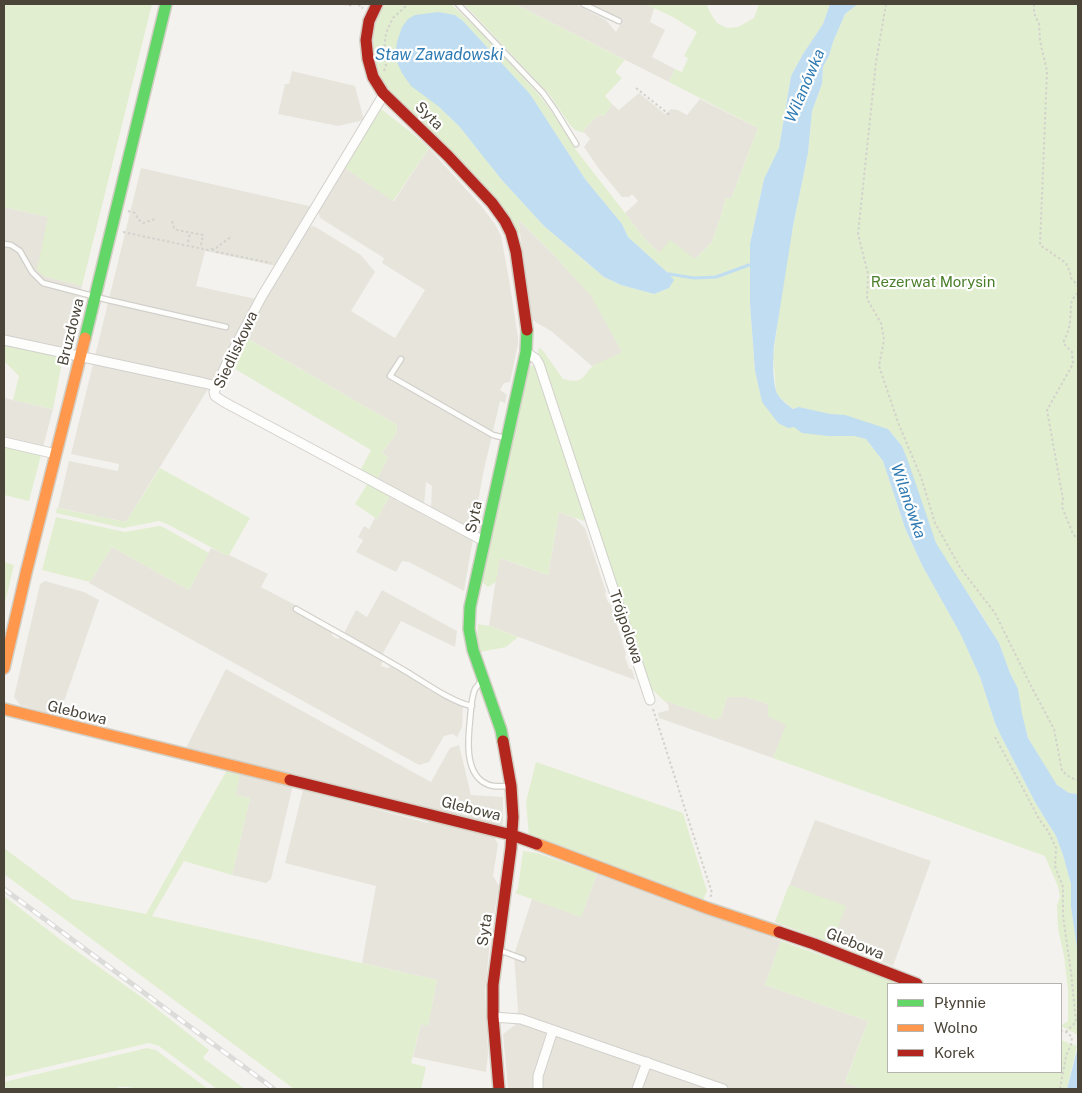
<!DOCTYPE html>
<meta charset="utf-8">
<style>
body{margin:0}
#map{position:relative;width:1082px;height:1093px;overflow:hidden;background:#f4f2ee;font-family:"Public Sans",sans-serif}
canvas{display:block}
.frame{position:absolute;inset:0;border:5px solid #4b4439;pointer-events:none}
.legend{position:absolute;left:887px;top:983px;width:175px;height:90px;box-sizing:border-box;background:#fff;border:1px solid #b7b4b0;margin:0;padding:6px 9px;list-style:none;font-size:15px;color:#4b4439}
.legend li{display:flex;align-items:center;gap:10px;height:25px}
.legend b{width:25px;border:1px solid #b7b4b0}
</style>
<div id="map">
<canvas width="1082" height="1093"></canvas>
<div class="frame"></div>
<ul class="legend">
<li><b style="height:6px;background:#63d668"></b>Płynnie</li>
<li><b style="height:6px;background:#ff974d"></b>Wolno</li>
<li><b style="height:6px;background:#b3261e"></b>Korek</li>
</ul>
</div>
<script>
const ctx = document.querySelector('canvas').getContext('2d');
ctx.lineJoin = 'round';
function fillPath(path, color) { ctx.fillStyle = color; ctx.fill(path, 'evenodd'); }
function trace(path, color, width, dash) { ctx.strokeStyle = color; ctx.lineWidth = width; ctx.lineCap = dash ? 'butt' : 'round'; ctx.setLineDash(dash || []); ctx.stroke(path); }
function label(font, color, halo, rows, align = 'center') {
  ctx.font = font + ' "Public Sans",sans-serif'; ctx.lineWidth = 4.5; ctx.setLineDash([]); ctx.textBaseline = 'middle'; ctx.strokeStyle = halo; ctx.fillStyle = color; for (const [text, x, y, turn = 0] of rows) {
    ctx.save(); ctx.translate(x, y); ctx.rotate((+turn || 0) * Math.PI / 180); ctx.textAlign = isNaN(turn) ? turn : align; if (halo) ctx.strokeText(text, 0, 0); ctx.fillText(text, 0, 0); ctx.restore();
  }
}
const residential = new Path2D(`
 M515 4H575L606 20 616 32 623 19 590 4H645L654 8 650 22 665 30 652 57 675 69 669 82Z
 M292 71 355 86 364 120 338 126 278 114 285 84H289Z
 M639 93 665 114 671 109 678 110 687 115 700 99 758 128 731 199 726 198 721 216 712 242 695 259 659 253 644 238 625 213 638 201 632 194 629 197H622L599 169 584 147 590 139 583 131 596 117 601 115 604 116 612 104 619 110Z
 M429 148 482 207 495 224 501 236 509 279 518 338V344L510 382 504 383 500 390 507 395 505 403 500 401 483 474 473 530 431 508 432 486 426 482 424 505 377 479 388 458 382 453 396 434 397 425 247 338 253 329 251 324 309 227 314 226 361 255 375 272 351 311 395 338 425 290 382 263 384 258 320 218 318 211 345 168 394 201Z
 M141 168 313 207 276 266 205 251 196 286 256 299 237 332 208 389 126 522 58 508 69 461 118 471 119 464 71 454Z
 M4 207 48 217 44 276 82 286 67 349 4 335Z
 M518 219 553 254 592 296 622 352 614 357 592 366 551 331 532 320Z
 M4 398 53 409 41 455 4 447Z
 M390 495 396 498V501L401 503H405L425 514V516L435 521 438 520 473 539 464 591 409 562 402 561 396 572 356 552 363 540 358 537 364 526 369 529 375 518 377 519Z
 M559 512 575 518 585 528 606 592 605 594 608 602 610 603 626 654 625 657 629 668 632 670 635 680 489 626 499 558 548 575Z
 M112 547 189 590 211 548 226 555H229L268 574 261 587 297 606 295 611 332 632V635L334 637 338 639 340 637 382 661 381 666 387 668 392 666 419 682 429 690 455 704 463 707 462 727 457 737 453 734 444 736 429 762 419 765 89 583Z
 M45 581 84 592 99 600 59 716 20 705 14 697 40 584Z
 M382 590 457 631 455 647 401 621 382 655 344 633 356 610 367 617Z
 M226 669 431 782 450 748 459 745 471 795 503 797V826L498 827 185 750Z
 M727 697H746L768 704 787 725 773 758 659 718 658 713 669 710 668 704 663 700 698 712 715 719 721 717Z
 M240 772 293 785 271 879 266 883 232 875 250 798 235 795Z
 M303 790 428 823 430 819 483 833 494 837 498 844 493 876 499 886 491 931 485 991 488 1054 486 1072 413 1057 421 1024 428 1025 437 980 362 963 376 886 285 863Z
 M815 820 931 861 893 966 851 950 852 948 833 942 832 943 775 922Z
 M597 874 781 941 765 985 868 1021 845 1082 863 1089H508L503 1034 515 1025 518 1010 514 955 532 899 581 917Z`);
const green = new Path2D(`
 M4 4H152L82 286 44 276 37 270 48 217 4 207Z
 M385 4H451L483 34 539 95 561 124 576 150 625 213 644 238 659 253 670 240 695 259 712 242 721 216 726 198 731 199 758 128 669 82 675 69 682 72 688 58 684 56 697 32 673 17 645 4H706L711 14 717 23 727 28 738 27 754 18 759 4H830L823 24 803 54 791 76 779 148 764 179 750 244V304L755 371 762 401 778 423 828 436H854L866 439 883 461 905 528 922 565 960 633 980 677 995 723 1000 734 1035 802 1056 836 1063 855 1071 884V907L1078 955V1035L1061 1026 1068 1021V990L1064 956 1058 929 1057 905 1060 897 1058 887 1045 856 773 758 786 725 768 716V704L746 697H727L721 717 715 720 698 712 663 700 650 687 538 353 539 347 544 352 563 379C568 380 574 382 579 380 586 377 587 370 593 366 601 360 613 358 622 352L591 296 553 254 519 220 520 235C483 181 436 135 389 90 369 63 367 32 385 4ZM449 14 455 15 463 21 530 94 585 179 622 224 628 237 669 274 673 280 669 288 654 294 621 285 604 277 587 263 544 226 501 179 459 126 438 106Z
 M464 4H515L625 60 615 72 622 78 605 96 612 104 604 116 601 115 596 117 583 131 584 133 575 130 570 125 549 94Z
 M858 4H1078V794L1069 793 1057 785 1034 749 1028 737 1021 713 1018 689 1010 673 999 643 975 604 944 558 936 543 923 510 902 446 888 429 812 410 799 407 793 409 778 396 776 391 773 357 781 298V290L793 226 808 153 812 111 822 84 823 67 829 56 833 42 845 14Z
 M381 109 417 137 429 148 393 201 345 168Z
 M245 337 397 425 396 434 382 453 388 458 377 479 360 471 371 450 230 366Z
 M4 344 63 357 53 409 13 400 19 376 4 361Z
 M533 365 536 370 587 522 559 512 548 575 500 558 496 582 488 587 482 582 496 508 498 509 517 416 529 367Z
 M4 447 41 455 29 501 4 495Z
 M160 468 250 518 229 555H226L167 524 159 521 154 522 123 528 56 513 57 508 126 522Z
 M368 483 390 495 377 519 355 504Z
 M56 517 125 532 159 526 163 527 209 553 189 590 112 547 90 582 42 570Z
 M4 562 14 565 4 607Z
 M478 624 489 626 518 637 506 647 480 652 477 639Z
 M536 762 683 813 707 891 703 900 529 836 526 802Z
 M227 770 240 772 236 795 250 798 232 875 184 861 152 916 437 980 428 1026 421 1024 411 1063 426 1067 421 1089H294L4 874V848L72 899 146 914Z
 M523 851 537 853 597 874 581 917 515 893 518 888Z
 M789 885 846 906 832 943 775 922Z
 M4 896 61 940 147 1001 209 1050 203 1058 245 1089H217L159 1046 149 1043 4 1077Z
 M781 941 903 984H888V1072H1061V1040L1077 1046 1067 1089H863L845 1083 868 1021 765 985Z
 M147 1048 156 1050 208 1089H135C128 1086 121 1086 113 1089H4V1082Z`);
const water = new Path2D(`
 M830 4H858L845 14 833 42 829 56 823 67 822 84 812 111 808 153 793 226 774 346C773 357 772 385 778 395 781 400 788 405 793 409L799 407 830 414 845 415 888 429 902 446 908 461 936 543 999 643 1010 673 1018 689 1022 714 1028 738 1057 785 1069 793 1078 794V955L1071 907V884L1063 855 1056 836 1035 802 1000 734 995 723 980 677 960 633 922 565 905 528 883 461 866 439 854 436H828L802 433 794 427 788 428 778 423 762 402 755 371 750 304V244L764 179 779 148 791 76 803 54 823 24Z
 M438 12 455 15 463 21 530 94 585 179 622 224 628 237 669 274 674 280 669 288 654 294 621 285 604 277 544 226 501 179 459 126 438 106 411 86 402 73 396 60V50L397 42 402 27 408 19 415 15Z
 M1078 1048V1089H1067L1076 1054Z`);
const stream = new Path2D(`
 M669 274 694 278 716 277 749 265H753`);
const path = new Path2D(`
 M344 4 354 6
 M359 4 360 7 363 8
 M886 4 876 62 858 234 868 274 867 299 881 323 884 340 879 366 899 425 921 477 935 523 961 569 995 613 1032 688 1054 729 1062 771 1071 778 1078 780
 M1034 4V13L1039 24 1040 41 1047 71 1040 245 1066 263 1070 272 1071 278 1078 286
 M384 71 386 66 384 51 386 33 393 18 405 7 407 4
 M636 88 671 116
 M128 211 135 213 138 219 143 223 155 219
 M172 221 174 228 177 230 203 235 201 245
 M123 232 208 250 216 248 232 236
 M188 242 190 233
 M212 249 217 252 271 263
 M1078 293C1068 302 1072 307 1070 319 1070 328 1067 335 1063 343L1072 352 1073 364 1047 410 1063 499 1062 507 1073 534 1078 539
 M653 709 712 893 710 898
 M995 737 1019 781 1039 819 1048 831 1056 848 1055 866 1063 887V916L1071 972 1076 1022 1066 1032
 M1060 1089 1066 1056 1071 1045 1072 1037 1066 1032 1061 1031`);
const lane = new Path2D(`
 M458 4 543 93 555 110 576 144
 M583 4 619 21
 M4 244 11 245 20 251 32 272 43 283 108 300 226 327
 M401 359 390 376 493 435 505 438
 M296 609C333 630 370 650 407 672 424 682 453 703 472 706
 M482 680C480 683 477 686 475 689 471 699 471 710 470 720 468 739 465 770 483 782 492 788 500 786 510 786
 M499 950 523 959`);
const street = new Path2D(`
 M384 94 262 296 230 356 214 392 215 396 224 402 484 541
 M4 340 204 383 216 386
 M526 352 536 359 539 364 650 700
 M4 442 56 454
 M493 1017 521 1019 723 1089
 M538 1089V1076L553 1030
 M637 1089 647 1062`);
const fast = new Path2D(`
 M85 338 166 4
 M503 741 501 730 473 650 469 629 470 607 526 352 527 330`);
const slow = new Path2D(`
 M4 668 26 573 85 338
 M4 709 290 780
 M537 844 707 908 779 932`);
const jam = new Path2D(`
 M377 4 369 21 366 40 368 59 373 77 383 93 448 156 492 203 505 221 511 233 516 252 527 330
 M290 780 512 835 537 844
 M779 932 814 944 917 984
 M499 1089 493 1017V985L511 848 513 817 511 786 503 741`);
const rail = new Path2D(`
 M4 889 274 1089`);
const streetNames = [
 ["Syta",429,116,45],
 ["Bruzdowa",71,332,-76],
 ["Siedliskowa",236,350,-65],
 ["Syta",474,517,-78],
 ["Trójpolowa",626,627,71],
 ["Glebowa",77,713,14],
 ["Glebowa",471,809,14],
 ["Syta",485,930,-82],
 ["Glebowa",855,944,22]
];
const parkNames = [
 ["Rezerwat Morysin",933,282]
];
const waterNames = [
 ["Staw Zawadowski",439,55],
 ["Wilanówka",805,86,-67],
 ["Wilanówka",908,501,71]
];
fillPath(residential, '#e7e4dc');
fillPath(green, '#e1eecf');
fillPath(water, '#c0ddf1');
trace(stream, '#c0ddf1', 3);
trace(lane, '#d2d0cb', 7);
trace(street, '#d2d0cb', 11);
trace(fast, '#d3cfc5', 14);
trace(slow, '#d3cfc5', 14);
trace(jam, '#d3cfc5', 14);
trace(path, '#d3d2cc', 2, [2.5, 2.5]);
trace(lane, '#fdfdfc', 4.5);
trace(street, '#fdfdfc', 9);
trace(fast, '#63d668', 11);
trace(slow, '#ff974d', 11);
trace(jam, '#b3261e', 11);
trace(rail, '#dbdbda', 5);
trace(rail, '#fff', 3, [9]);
label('15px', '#4b4439', '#fff', streetNames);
label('15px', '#4a7f2a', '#fff', parkNames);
label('italic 16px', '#2e7ab2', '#fff', waterNames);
</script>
